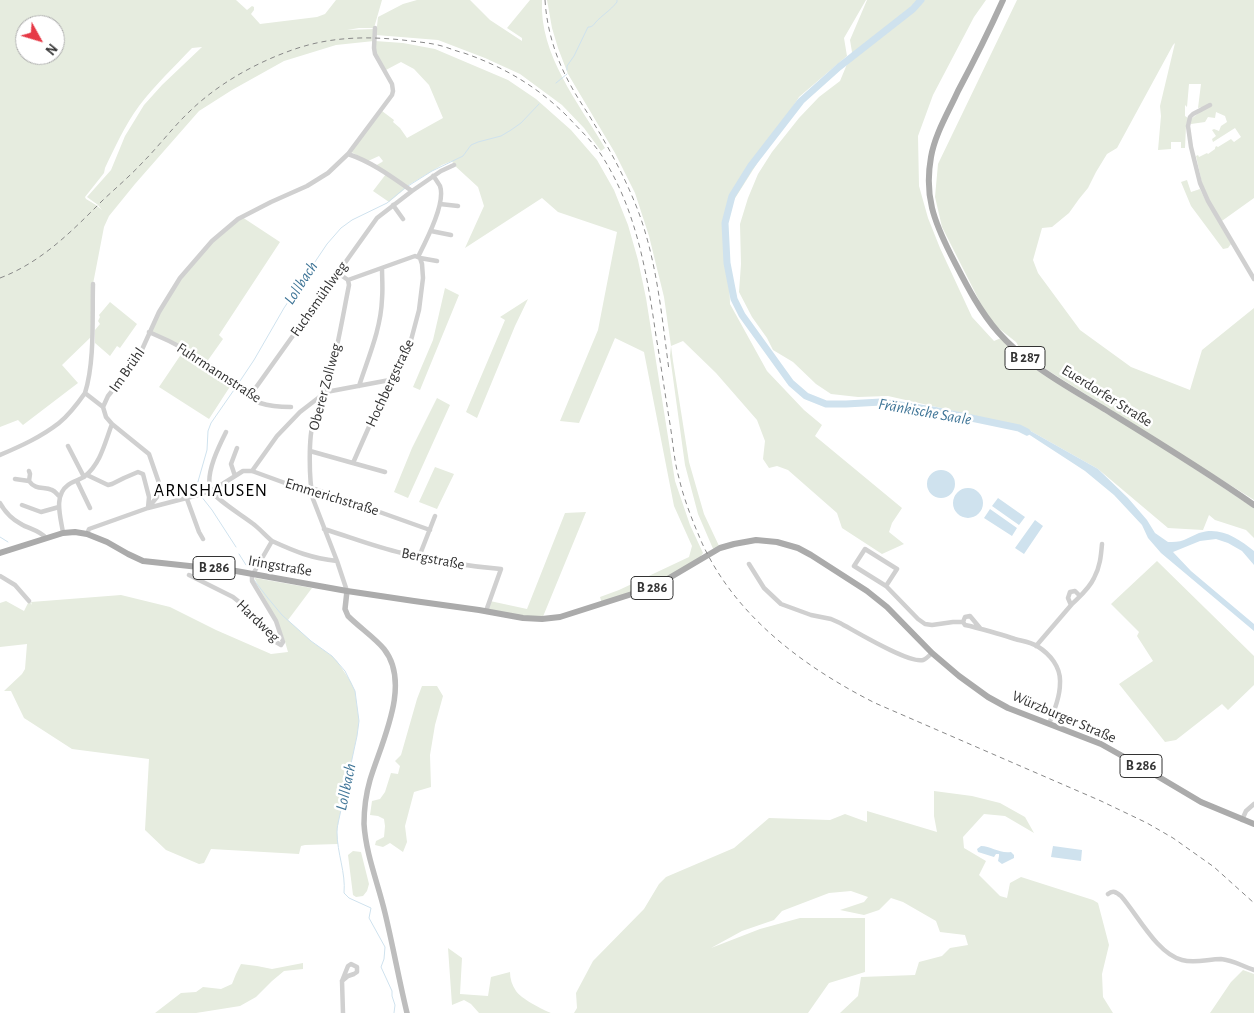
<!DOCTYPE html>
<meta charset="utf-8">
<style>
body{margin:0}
#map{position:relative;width:1254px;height:1013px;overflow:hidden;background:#fff;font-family:"Alegreya Sans",sans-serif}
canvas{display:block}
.north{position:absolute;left:15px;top:15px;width:50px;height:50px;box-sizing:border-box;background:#fff;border:1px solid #adadad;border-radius:50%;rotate:129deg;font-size:14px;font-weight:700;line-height:20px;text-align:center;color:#333}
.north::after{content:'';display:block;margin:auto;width:18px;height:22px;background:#e63946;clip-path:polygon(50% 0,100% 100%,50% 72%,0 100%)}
</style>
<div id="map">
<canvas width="1254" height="1013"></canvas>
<div class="north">N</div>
</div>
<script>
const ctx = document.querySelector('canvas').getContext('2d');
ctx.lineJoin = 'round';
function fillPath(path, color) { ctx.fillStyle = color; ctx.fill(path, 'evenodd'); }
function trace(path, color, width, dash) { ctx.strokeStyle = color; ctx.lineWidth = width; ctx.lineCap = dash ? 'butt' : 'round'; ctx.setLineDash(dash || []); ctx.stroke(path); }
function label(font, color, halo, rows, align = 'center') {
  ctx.font = font + ' "Alegreya Sans",sans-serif'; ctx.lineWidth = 5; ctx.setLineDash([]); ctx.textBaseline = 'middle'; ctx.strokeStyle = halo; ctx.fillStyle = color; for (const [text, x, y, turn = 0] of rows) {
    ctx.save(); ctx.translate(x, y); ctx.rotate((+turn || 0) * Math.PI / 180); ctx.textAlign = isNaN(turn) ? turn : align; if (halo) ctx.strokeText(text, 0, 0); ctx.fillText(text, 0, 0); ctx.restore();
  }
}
const green = new Path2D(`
 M0 0H236L247 10 252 6 254 7V10L251 14 260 24 317 17 325 14 336 0H382L374 28H359L347 30 374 29V41L336 45 284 61 232 90 199 111 135 184 109 216 104 227 93 284 92 336 62 365 78 383 23 425 18 420 0 427ZM25 25H55V55H25ZM202 47 162 85 144 105 125 136 111 170 87 197 98 205 102 210 96 205 86 199 85 197 104 173 105 168C115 147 125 125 139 106 155 85 174 67 192 48Z
 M417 0H470L490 20 522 41V38L507 28 530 0H542C539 55 579 103 605 148L601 151 584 128 562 105 520 74 485 58 438 40 376 35 378 17 403 4Z
 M547 0H866L844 38 847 56 799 97 727 211 730 304 767 371 804 410 822 425 815 436 902 508 892 523 889 532 904 544 882 554 842 528 837 513 788 470 777 466 769 468 763 459 765 441 757 420 716 373 683 341 671 346 673 361 689 462 704 514 720 548 714 551 698 514 685 465 670 356 671 346 664 297 649 236 635 193 615 153 568 74 558 48 552 28Z
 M867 0H986L974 17 933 95 918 136 919 186 928 218 940 248 972 317 994 341 1001 338 1022 360 1072 393 1151 440 1254 508V538L1246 530 1215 520 1209 515 1203 530 1168 528 1098 469 1027 429 994 420 888 396 858 397 831 394 816 384 793 362 773 350 767 338 752 317 739 292 741 264 740 224 748 198 758 174 772 152 799 118 819 97 840 81 852 52 850 40Z
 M1017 0H1254V198L1219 223 1231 244 1228 248 1223 249 1191 206 1181 182 1187 180 1191 192 1200 189 1206 201 1196 156 1198 155 1199 157 1207 153 1208 154 1215 149V148L1216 146 1218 147 1231 139 1234 142 1241 137 1235 128 1213 142 1212 139 1216 136 1212 130 1214 129 1219 131 1221 126 1227 122 1225 116 1216 112 1215 118 1208 117 1205 122 1191 124V119L1208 106 1198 108 1201 84H1189L1187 107 1185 105V116L1188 118 1186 126 1185 148H1181V142H1171V149L1158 150 1161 116 1160 106 1175 43 1173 45 1117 148 1107 154 1096 172 1088 188 1079 199 1069 213 1052 227 1042 228 1033 260 1038 273 1080 330 1131 367 1190 390 1202 350 1254 308V500L1036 363 1022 352 1016 342 997 327 985 312 942 227 935 197 938 164Z
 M375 41 403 43 435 49 508 80 536 99 571 130 597 160 614 190 628 225 638 260 646 298 675 481 690 525 703 553 698 560 654 587 602 604 600 597 619 590 689 557 692 546 674 506 644 352 615 338 579 423 560 421 598 330 617 232 558 212 542 198 465 248 484 206 478 187 454 165 452 161 442 165 407 186 375 166 382 162 383 161 379 156 368 161 351 152 382 111 394 120 393 122 400 128 407 138 443 118 429 85 414 69 401 62 384 71 377 57Z
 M386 174 406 188 389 202 373 191Z
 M242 217 280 242 219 335 223 339 206 363 149 332 180 278 212 241Z
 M445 288 459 295 420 390 413 387 433 340Z
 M528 299 515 326 477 418 466 412 505 320 500 317Z
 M110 302 137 324 120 348 117 346 110 356 95 343V330L100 324 98 321 100 317 99 315Z
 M182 353 231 385 209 419 159 387Z
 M437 398 450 405 408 498 394 492 412 448Z
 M435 467 454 474 437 509 419 502Z
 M586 512 542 619 486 611 490 601 527 609 565 513Z
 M1157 561 1254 656V685L1228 710 1222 704 1176 740 1165 742 1119 684 1153 661 1137 636 1139 632 1111 604Z
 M255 578 312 588 288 620 311 641 332 656 337 661 351 682 355 691 359 721 357 736 339 819 337 832 338 844 305 845 301 846 299 854 211 849 204 863 199 864 166 850 145 830 149 759 72 749 24 718 11 691H4L22 674 25 669 27 644 0 647V603L6 601 24 611 29 601 32 605 31 602 121 595 170 607 216 630 271 654 288 652C281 624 269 605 254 580V579L258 585 255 579Z
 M422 686H437L443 696 435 725 430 755 431 787 414 792 405 826 407 842 403 852 390 843 383 847 375 845 376 841 384 837 385 826 384 819 378 816 370 815 372 801 380 799 385 792 391 773 398 774 400 766 395 761 401 755 417 699Z
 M934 791 972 796 1000 803 1025 817 1034 833 1005 816 984 814 963 837 964 848 986 861 979 875 1000 896 1007 898 1010 883 1021 877 1093 900 1098 903 1109 945 1102 974 1103 997 1113 1013H840L858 996 861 977 915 975 919 962 942 956 950 948 968 945 965 935 940 932 936 921 903 902 891 898 879 910 864 915 840 910 864 902 868 897 851 891 829 893 782 911 774 920 742 931 711 948 760 929 800 918H865V972L829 983 808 1013H574L577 1008 576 993 593 961 644 909 659 884 666 877 734 848 769 818 830 820 845 814 867 822V811L937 832 934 816Z
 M353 851 361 852 369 884 367 891 363 896 356 897 353 895 348 855Z
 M448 948 462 958 460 994 488 996 491 977 510 972C510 979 512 985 516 991 520 998 543 1010 551 1013H479L471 1004 464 1000 452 1005Z
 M303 963V969L284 971 272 981 256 997 240 1006 196 1013H155L181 993 196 992 203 987 221 989 232 984 236 974 241 964 257 966 272 969Z
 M1243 970 1254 974V1013H1210L1231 982Z`);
const water = new Path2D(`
 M1019 428 1027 429 1098 469 1128 498 1147 520 1155 533 1168 542C1173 542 1179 542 1184 540 1189 538 1194 535 1199 533 1220 526 1238 538 1254 551V565L1242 551 1228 543 1216 539 1200 541 1173 552 1191 571 1254 624V631L1161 553 1148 538 1142 525 1114 495 1085 471Z
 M927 484a14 14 0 1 1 28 0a14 14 0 1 1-28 0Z
 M953 503a15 15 0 1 1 30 0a15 15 0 1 1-30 0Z
 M998 498 1025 517 1019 525 992 506Z
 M990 509 1017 528 1012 536 984 518Z
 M1035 520 1043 526 1024 554 1015 548Z
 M981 846C991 846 1000 854 1011 852L1014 855V858L1002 864 998 861 999 856V854H996L994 857 978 852 977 849Z
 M1053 846 1082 850 1081 861 1051 857Z`);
const stream = new Path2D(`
 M567 70V66L574 56 588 27C589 27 591 27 592 26 593 26 594 24 595 23 602 15 610 11 617 2V0
 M556 83 567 74
 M408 186 432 171 463 156 471 145 478 142 501 136 511 130 521 123 539 104
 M238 384 254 360 284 308 327 244 341 228 352 220 387 203 405 188
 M198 493 197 491V485L207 450 208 431 211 423 236 387
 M201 496 212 510 236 547
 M0 537 8 542
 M239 554 246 565
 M254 580 267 597 282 615 311 641 332 656 345 671 355 691 359 721 357 736 339 819C338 823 337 828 337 832 337 853 346 873 344 893L349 898 371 908 369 918 385 947 384 959 381 967 392 991V996L395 1005 394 1013`);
const river = new Path2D(`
 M921 0 913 9 839 67 801 101 750 167 732 196 725 223 727 263 734 299 742 315 791 383 806 396 826 404H846L881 402 933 410 1019 428 1027 432`);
const street = new Path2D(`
 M1210 105 1193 114 1190 117 1188 126 1191 147 1200 183 1208 201 1254 279
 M348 154C372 162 392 177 412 191
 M440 204 458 206
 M393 205 403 219
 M431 231 451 235
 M418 257C426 241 446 203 440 186 438 183 436 179 433 176
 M420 258 437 261
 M338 273 348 280 349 285C343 315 338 346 330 376 326 391 319 404 314 419 308 437 309 480 313 499L337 561 347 591
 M348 280 415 256 420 258 422 264 423 278 419 310 410 344 395 379 372 420 353 463
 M149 332C173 342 200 357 220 372 232 381 248 399 260 403 269 406 282 407 291 407
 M359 386C368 358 381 329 382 299 383 289 382 278 382 268
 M85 393C95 361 92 317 93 284
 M251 398 252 393 377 218 412 191 441 171 454 165
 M103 407 108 396 133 365 140 354 159 312 180 278 212 241 238 219 271 202 307 186 328 173 348 154 392 95 393 91 392 84 375 54 374 48 375 28
 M226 432C219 446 206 472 210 488 213 498 242 515 252 523 259 528 265 535 272 541L253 574 252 577V581L276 621 283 642 281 645
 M68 446 84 477
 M310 451 385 472
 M0 455C21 446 41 437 59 423 69 415 78 403 85 393L103 407 106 417 112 424 149 454 159 483 157 497 148 508 89 529 87 534
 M29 471 30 474 29 481
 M252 471 277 436 300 412 326 392 395 379
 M87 475 108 485 112 484 124 478 138 472 143 474 149 497 148 508 198 495 213 490 243 471H252L307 491H311L315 489 430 530
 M235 476 231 464 237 448
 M15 479 29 481C36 491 44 486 52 490 55 491 57 494 59 496
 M77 481 90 508
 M187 499 199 532 203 539
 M0 503C5 512 12 519 21 524 29 529 39 530 46 538
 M22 505 41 512 59 507
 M324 529C350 537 375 547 402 553 434 561 467 566 501 569L486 611
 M63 533C61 518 53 496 68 485 73 481 80 480 85 476 101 463 105 442 112 424
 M272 541C296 552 311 558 337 561
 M419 557 435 516
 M749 564 764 588 781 604 811 615 831 619 840 623C855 631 909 664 923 660 926 659 929 656 932 653
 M189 575 233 597 248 609 276 642 281 645
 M0 576 15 585 29 601
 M886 586 897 569 865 549 854 566 886 586 918 619 925 624 932 625 953 622H963L965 625 970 626C985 630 1000 634 1015 639 1022 641 1030 642 1037 646 1050 654 1061 667 1060 683 1060 697 1054 711 1049 724
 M1071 605 1068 598 1070 592 1075 591 1080 596
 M963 622 965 617 970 616 980 628
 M1036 646C1048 632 1060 618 1072 604 1080 596 1089 589 1094 578 1100 567 1101 556 1102 544
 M1242 820 1246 811 1254 804
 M1108 894C1113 890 1116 892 1121 896 1137 914 1157 954 1182 960 1195 964 1208 959 1221 959 1233 960 1242 966 1254 970
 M342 981 348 976 354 974 357 972V967L351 964 348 966 342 981 343 1013`);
const secondary = new Path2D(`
 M347 591 345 609 348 616C359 627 375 638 384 649 412 684 381 743 370 780 366 794 364 809 364 824 366 855 378 883 385 913 393 946 399 980 407 1013`);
const primary = new Path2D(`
 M1003 0C989 31 974 61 958 91 948 113 935 134 931 157 924 196 934 221 951 255 965 282 978 309 998 332 1026 364 1065 385 1101 407 1153 439 1204 470 1254 505
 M0 553 63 533 75 532 87 534 107 542 128 554 143 561 236 571 347 591 414 601 479 610 523 618 542 619 560 617 654 587 720 548 734 544 756 540 777 542 798 548 811 555 867 591 887 607 932 653 959 676 988 697 1008 708 1101 744 1142 767 1201 802 1254 824`);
const rail = new Path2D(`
 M545 0C547 31 556 59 571 86 578 99 586 110 593 122 607 145 621 170 632 196 656 250 661 311 669 370
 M0 278C42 262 72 231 103 200 117 187 131 175 143 162 159 146 173 127 190 111 219 83 257 62 295 49 333 36 372 36 411 41 420 42 429 43 438 45 447 47 455 51 464 53 504 67 538 87 568 117 579 129 591 140 600 153 636 207 647 273 656 336 661 365 665 394 670 424 673 442 674 461 679 478 684 500 693 522 702 543 736 617 804 667 875 703L1101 801 1147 823 1173 838 1214 867 1254 903`);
const shields = [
 [1025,358,40],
 [214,568,42],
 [652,588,42],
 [1141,766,42]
];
const shieldNames = [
 ["B 287",1025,358],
 ["B 286",214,568],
 ["B 286",652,588],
 ["B 286",1141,766]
];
const streetNames = [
 ["Fuchsmühlweg",319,299,-55],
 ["Im Brühl",127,370,-55],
 ["Fuhrmannstraße",219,373,33],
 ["Hochbergstraße",390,383,-65],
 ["Oberer Zollweg",325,387,-75],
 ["Euerdorfer Straße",1107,396,32],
 ["Emmerichstraße",332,497,17],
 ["Bergstraße",433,559,11],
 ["Iringstraße",280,566,10],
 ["Hardweg",258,621,44],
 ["Würzburger Straße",1064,717,23]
];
const waterNames = [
 ["Lollbach",301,283,-57],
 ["Fränkische Saale",925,412,10],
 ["Lollbach",346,787,-78]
];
const quarterNames = [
 ["ARNSHAUSEN",211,491]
];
fillPath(green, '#e6ecdf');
fillPath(water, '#cfe2ee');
trace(stream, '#cfe2ee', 1);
trace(river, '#cfe2ee', 7);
trace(street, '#d0d0d0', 4.5);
trace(secondary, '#bdbdbd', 5.5);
trace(primary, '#ababab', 6);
trace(rail, '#888', 1, [5, 4]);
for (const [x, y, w] of shields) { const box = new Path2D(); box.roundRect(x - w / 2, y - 11.5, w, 23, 4); ctx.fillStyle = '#fff'; ctx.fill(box); trace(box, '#333', 1); }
label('bold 14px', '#333', null, shieldNames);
label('15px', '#333', '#fff', streetNames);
label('italic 16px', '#3f7597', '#fff', waterNames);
ctx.letterSpacing = '1px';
label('18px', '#000', '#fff', quarterNames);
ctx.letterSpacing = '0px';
</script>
